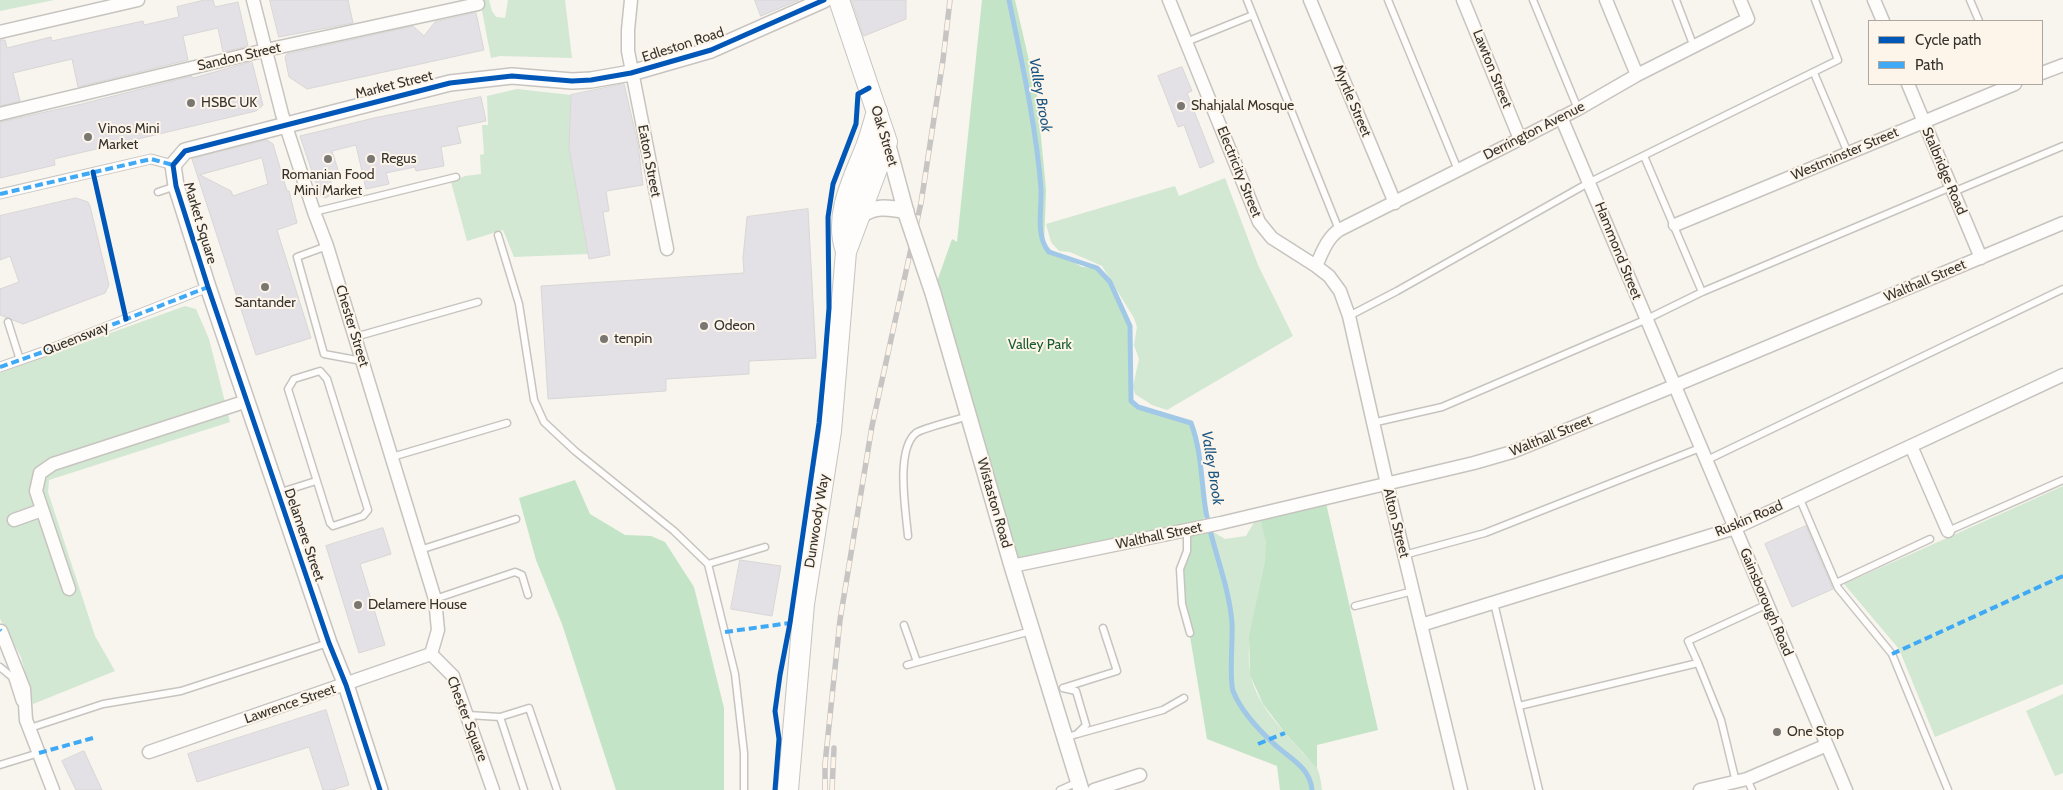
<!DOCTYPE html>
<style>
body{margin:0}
#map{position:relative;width:2063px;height:790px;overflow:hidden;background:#f8f4ee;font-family:Cabin,sans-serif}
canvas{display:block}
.legend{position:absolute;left:1868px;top:20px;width:175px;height:65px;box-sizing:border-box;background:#fdf5e9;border:1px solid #ada79f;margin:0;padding:6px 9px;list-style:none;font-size:15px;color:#36332f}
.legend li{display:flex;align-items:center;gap:10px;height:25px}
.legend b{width:25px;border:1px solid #ada79f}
</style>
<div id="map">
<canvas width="2063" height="790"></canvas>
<ul class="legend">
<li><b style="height:6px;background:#0057b8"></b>Cycle path</li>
<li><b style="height:6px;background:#3fa9f5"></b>Path</li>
</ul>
</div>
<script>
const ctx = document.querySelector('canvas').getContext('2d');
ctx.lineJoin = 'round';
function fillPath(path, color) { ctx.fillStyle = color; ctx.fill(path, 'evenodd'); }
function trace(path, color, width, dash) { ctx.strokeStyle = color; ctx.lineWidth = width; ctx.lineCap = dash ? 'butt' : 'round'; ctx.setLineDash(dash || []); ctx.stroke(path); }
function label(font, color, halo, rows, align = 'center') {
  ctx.font = font + ' Cabin,sans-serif'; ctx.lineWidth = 4; ctx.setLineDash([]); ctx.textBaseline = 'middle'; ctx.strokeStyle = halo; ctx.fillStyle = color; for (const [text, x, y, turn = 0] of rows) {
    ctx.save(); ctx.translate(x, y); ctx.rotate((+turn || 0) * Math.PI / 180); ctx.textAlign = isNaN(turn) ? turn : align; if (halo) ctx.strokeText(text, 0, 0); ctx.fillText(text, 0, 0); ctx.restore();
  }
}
const green = new Path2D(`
 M0 0H54L0 11Z
 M480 0H489L492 11 496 17 505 18 508 0H565L572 58 500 56 491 58Z
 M517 89 571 95 569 148 588 254 514 257 503 230 467 241 451 182 465 176 481 174 480 155 484 154 482 125H488L487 96Z
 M1225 178 1258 265 1293 336 1167 410 1152 405 1135 394 1133 386 1139 359 1134 345 1137 327 1134 318 1102 266 1070 252 1059 251 1051 242 1046 224 1175 186 1179 196Z
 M185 306 196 309 209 339 230 422 49 480 48 492 95 636 115 671 33 704 21 657 0 619V373Z
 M2063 486V684L1935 737 1899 649 1844 584Z
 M1259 514C1261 523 1265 534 1266 544 1268 588 1241 631 1251 676 1257 705 1282 729 1301 751 1306 757 1314 762 1317 768 1320 774 1321 783 1322 790H1312L1297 762 1273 743 1241 709 1233 692 1232 622 1223 575 1210 530 1225 539 1246 536Z
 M2063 694V773L2055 776 2026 711Z`);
const forest = new Path2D(`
 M982 0H1015L1037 95 1046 190 1044 246 1082 267 1097 268 1110 282 1130 326 1131 402 1138 407 1191 423 1203 479 1206 512 1201 526 1210 530C1218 560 1229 591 1232 623 1234 647 1226 684 1239 705 1245 715 1266 738 1275 745 1290 757 1310 768 1312 790H1280L1277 766 1207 739 1180 576 1187 551V530L1012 566 933 293 952 239 957 242Z
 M575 480 590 514 625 535 651 536 665 542 694 587 724 708V790H616L562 624 536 560 519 498Z
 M1326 503 1378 730 1317 745V768L1285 733 1263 704 1250 675 1249 636 1265 562 1266 543 1259 514Z`);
const stream = new Path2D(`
 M1009 0C1022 63 1036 125 1041 189 1042 209 1035 236 1049 252L1097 268 1110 282 1130 326 1131 401 1138 407 1191 423C1202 452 1201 482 1206 512 1213 550 1229 585 1232 623 1233 639 1229 679 1233 691 1241 711 1257 728 1272 742 1287 757 1310 766 1312 790`);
const building = new Path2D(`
 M205 0H213L215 7 238 2 248 46 223 52 218 28 183 36 188 60 78 87 72 59 13 73 20 101 0 106V40H5L7 48 51 37 52 41 143 21 144 25 179 17 177 7Z
 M270 0H348L353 23 279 37Z
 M755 0H799L761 16Z
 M852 0H906V19L864 36Z
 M476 13 484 50 307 89 289 77 285 57 287 54 413 26 424 36 435 22Z
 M252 62 263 105 256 111 54 159 55 165 0 178V122L82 104 192 76V78Z
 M1182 67 1192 91 1187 93 1214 162 1200 168 1184 125 1178 127 1158 76Z
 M624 84 638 144 643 185 606 191 609 211 603 212 610 255 589 259 569 148 571 95Z
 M481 97 486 121 457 127 461 143 441 147 444 166 416 171 415 167 386 173 389 184 366 189 356 145 332 151 339 173 329 177 335 193 325 198 320 195 300 136 374 118Z
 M267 140 273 144 287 191H289L297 223 277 230 311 338 256 355 192 159ZM262 158 268 184 233 196 231 191 200 175Z
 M76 198 88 202 90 206 109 285 105 293 23 324 0 315V289L19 282 10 256 0 260V216Z
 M808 209 816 358 749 361V374L666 379V391L548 399 541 286 744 273 743 258 747 217Z
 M1806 526 1833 589 1792 607 1765 544Z
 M383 528 391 554 360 564 385 645 359 653 326 546Z
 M740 560 781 566 772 616 731 609Z
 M326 710 349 785 332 790H323L309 747 197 782 188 754Z
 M84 751 102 790H76L62 761Z`);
const service = new Path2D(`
 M1247 0 1339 230
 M1388 0 1458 170
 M1533 0 1578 109
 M1676 0 1694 47
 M1970 0 1979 21
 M1186 42 1253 15
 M1814 73 1848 153
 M1644 156 1702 292
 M158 192 176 186
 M1953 192 2063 146
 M314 212 456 177
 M498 235 519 304 534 400 544 422 575 451 674 531 708 564 735 674 744 753V790
 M327 246 297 257 324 354 362 361
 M1349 316 1397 291 1590 182 1838 60 1815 0
 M8 322 20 360
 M355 337 478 302
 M320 371 327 379 368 510 363 516 333 526 330 523 288 389 294 379Z
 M1372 423 1442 407 1647 319 1702 292 1951 187
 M392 457 507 423
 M1705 461 2063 289
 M278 493 316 481
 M1799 497 1838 588 1892 654 1948 790
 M1187 529V551L1180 569 1182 604 1190 633
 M1948 531 2063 480
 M908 536C906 512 895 450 916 433 923 428 957 420 968 416
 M420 550 516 519
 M1404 555 1485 533 1700 448
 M708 564 765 547
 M1836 583 1930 539
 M435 599 515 572 522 575 528 595
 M1494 603 1539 790
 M1355 606 1413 591
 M904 625 917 662
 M1698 663 1688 641 1768 604
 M907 665 1031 631
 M0 667 12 677 20 702
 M1063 688 1117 671 1103 628
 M1063 688 1076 691 1086 725 1077 734 1065 738
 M1519 706 1698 663 1721 720 1736 782
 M468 715 500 717 529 708 557 790
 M500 717 524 790
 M30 728 103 704 181 691 328 643
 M1077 734 1163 710 1184 698
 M0 765 39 753
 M1747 779 1752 790
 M1060 790 1078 782`);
const pedestrian = new Path2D(`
 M0 194 151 159 173 165
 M0 367 43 352 208 287`);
const minor = new Path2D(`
 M253 0 282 114 314 212 327 246 435 599 438 630 431 654
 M631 0 628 30V51L667 249
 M1169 0 1259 222 1272 238 1316 266 1329 276 1340 291 1349 316 1387 484 1461 790
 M1310 0 1395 203
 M1463 0 1520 139
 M1606 0 1637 75
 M1874 0 1883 21
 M0 32 138 0
 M2042 73 2063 65
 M1908 84 1981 258
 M0 114 266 50 478 4
 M1561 117 1846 790
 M1675 225 2015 84
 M1316 266C1322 253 1327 238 1339 230L1520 139 1578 109 1637 75 1748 19 1740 0
 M1911 446 1948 531
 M14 520 42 510
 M1012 566 1221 523 1474 463 1512 452 1674 386 2063 223
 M69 589 36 491 40 473 53 464 247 401
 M1421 625 1735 528 2063 375
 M1 631 24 689 26 720 53 790
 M431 654 453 676 493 790
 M149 752 431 654
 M1094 790 1140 775
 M1700 790 1747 779 1827 745`);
const tertiary = new Path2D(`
 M887 142 907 216
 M858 218C872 205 888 207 906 211
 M933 293 1012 566 1081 790
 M380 790 346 685 329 643 208 287 176 186 173 165 185 151 450 83 512 76 572 81 591 80 631 73 711 50 824 0`);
const primary = new Path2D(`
 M845 248C834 212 855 176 867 144 871 133 874 122 877 111
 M788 790 804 604 831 431 846 252 887 142 839 0`);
const rail = new Path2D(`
 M825 790V764L840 620 872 426 921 203 943 60 950 0
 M832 790 834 748`);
const tertiaryBridge = new Path2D(`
 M907 216 933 293`);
const quiet = new Path2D(`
 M0 194 151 159 173 165
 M0 367 43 352 208 287
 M0 630 1 631
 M725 632 790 623
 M1892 654 2063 576
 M1258 744 1285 733
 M39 753 93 738`);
const cycleway = new Path2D(`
 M93 172 126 319
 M380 790 346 685 329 643 208 287 176 186 173 165 185 151 450 83 512 76 572 81 591 80 631 73 711 50 824 0
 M775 790 779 739 775 711 780 675 790 623 819 423 825 359 829 308 828 217 833 184 856 124 858 94 869 88`);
const markers = [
 [191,103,5,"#7a7772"],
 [1181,106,5,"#7a7772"],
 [88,137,5,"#7a7772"],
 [328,159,5,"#7a7772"],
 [371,159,5,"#7a7772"],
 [265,287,5,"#7a7772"],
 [704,326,5,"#7a7772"],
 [604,339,5,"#7a7772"],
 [358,605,5,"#7a7772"],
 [1777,732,5,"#7a7772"]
];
const streetNames = [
 ["Edleston Road",683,45,-18],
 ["Sandon Street",239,57,-13],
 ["Lawton Street",1492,69,68],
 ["Market Street",394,85,-14],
 ["Myrtle Street",1352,101,67],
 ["Derrington Avenue",1534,131,-27],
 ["Oak Street",884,136,73],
 ["Westminster Street",1845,154,-23],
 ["Eaton Street",649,161,79],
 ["Stalbridge Road",1944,171,67],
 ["Electricity Street",1239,172,68],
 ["Market Square",200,223,73],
 ["Hammond Street",1618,251,68],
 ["Walthall Street",1925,281,-23],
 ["Chester Street",352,326,73],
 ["Queensway",76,339,-22],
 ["Walthall Street",1551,436,-22],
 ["Wistaston Road",994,503,74],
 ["Ruskin Road",1749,519,-23],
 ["Dunwoody Way",817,521,-81],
 ["Alton Street",1396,523,76],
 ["Delamere Street",304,535,71],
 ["Walthall Street",1159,536,-12],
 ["Gainsborough Road",1766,602,67],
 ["Lawrence Street",290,704,-19],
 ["Chester Square",467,719,69]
];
const poiNames = [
 ["HSBC UK",201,103],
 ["Shahjalal Mosque",1191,106],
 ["Vinos Mini",98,129],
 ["Market",98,145],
 ["Regus",381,159],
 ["Romanian Food",328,175,"center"],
 ["Mini Market",328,191,"center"],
 ["Santander",265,303,"center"],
 ["Odeon",714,326],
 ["tenpin",614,339],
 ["Delamere House",368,605],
 ["One Stop",1787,732]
];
const parkNames = [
 ["Valley Park",1040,345]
];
const waterNames = [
 ["Valley Brook",1040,95,80],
 ["Valley Brook",1212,468,81]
];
fillPath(green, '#d2e8d2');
fillPath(forest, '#c3e4c6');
trace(stream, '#a2c8e8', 5);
fillPath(building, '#e3e1e6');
trace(building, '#d8d6d5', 1);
trace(service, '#c7c4c0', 9);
trace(pedestrian, '#c7c4c0', 11);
trace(minor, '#c7c4c0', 15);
trace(tertiary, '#c7c4c0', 18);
trace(primary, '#c7c4c0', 22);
trace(service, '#fefdfc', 6);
trace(pedestrian, '#fefdfc', 9);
trace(minor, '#fefdfc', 12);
trace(tertiary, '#fefdfc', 15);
trace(primary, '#fefdfc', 20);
trace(rail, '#c7c5c4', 5.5);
trace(rail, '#fdf5e9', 4, [11]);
trace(tertiaryBridge, '#c7c4c0', 18, []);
trace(tertiaryBridge, '#fefdfc', 15);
trace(quiet, '#3fa9f5', 4, [8, 4]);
trace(cycleway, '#0057b8', 5);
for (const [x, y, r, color] of markers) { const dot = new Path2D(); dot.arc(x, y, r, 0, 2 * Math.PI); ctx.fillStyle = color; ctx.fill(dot); trace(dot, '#fdf5e9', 2); }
label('14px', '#36332f', '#fdf5e9', streetNames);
label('14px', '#36332f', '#fdf5e9', poiNames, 'left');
label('14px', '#175b2f', '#fdf5e9', parkNames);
label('italic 15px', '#1a5785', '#fdf5e9', waterNames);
</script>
